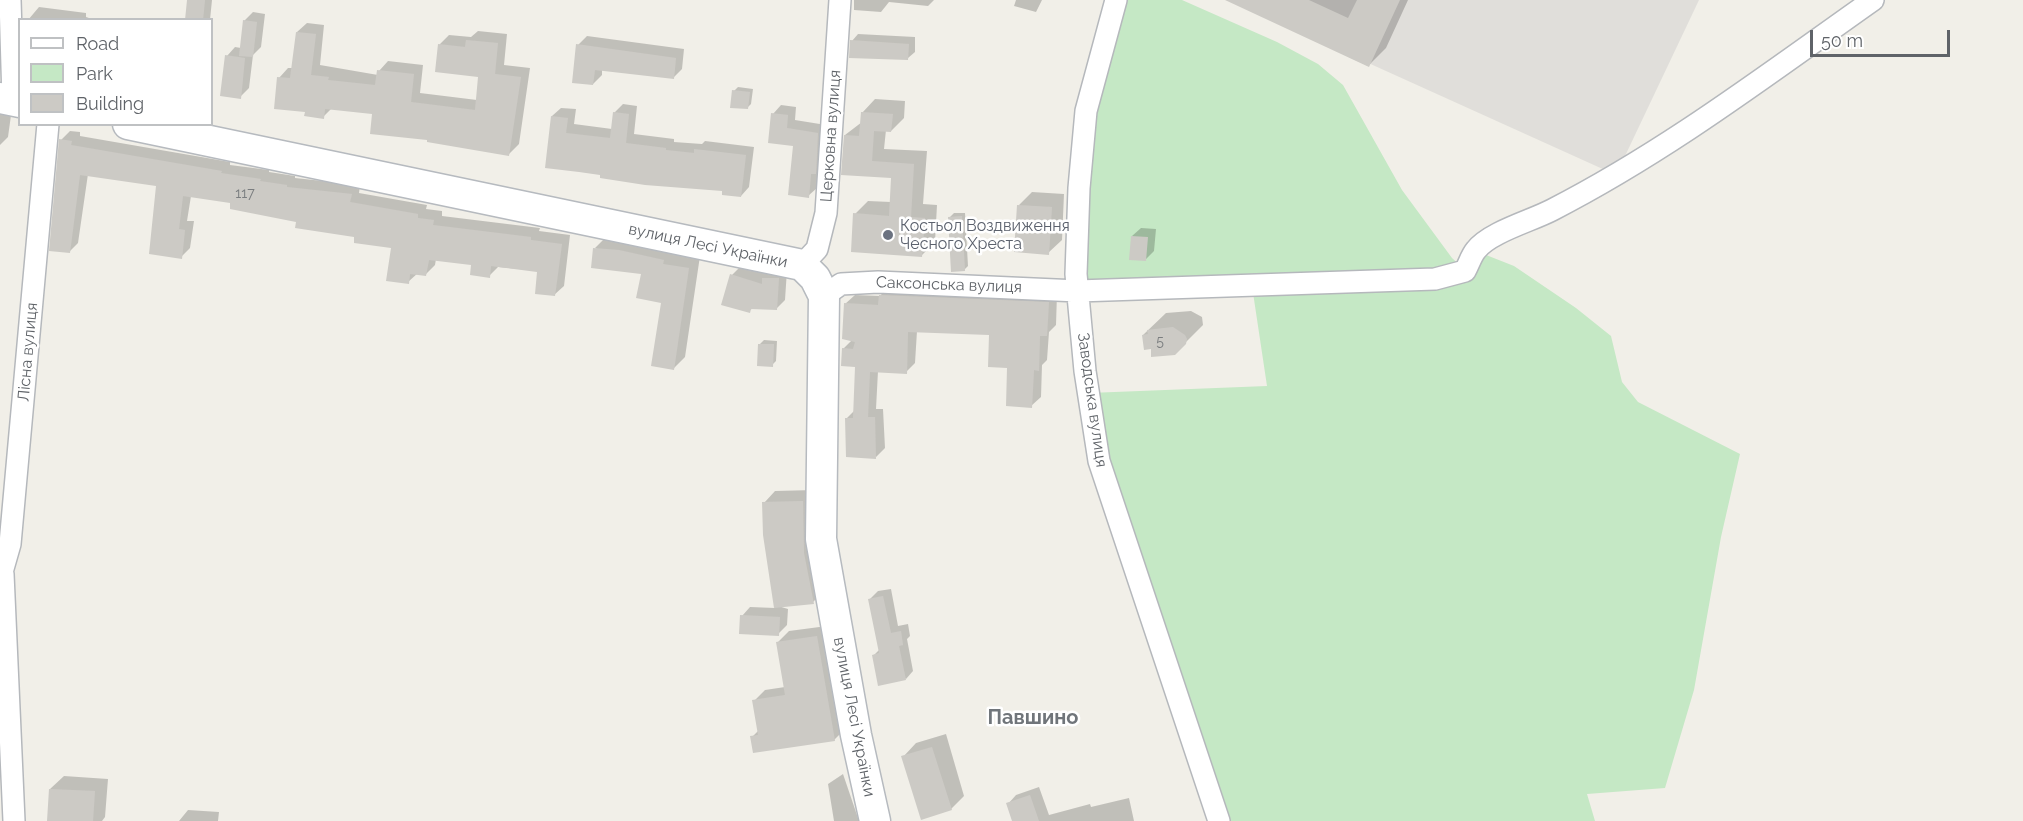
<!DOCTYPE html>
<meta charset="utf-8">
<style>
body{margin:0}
#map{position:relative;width:2023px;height:821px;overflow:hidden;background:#f1efe8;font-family:Raleway,sans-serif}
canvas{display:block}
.legend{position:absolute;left:18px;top:18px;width:195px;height:108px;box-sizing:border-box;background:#fff;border:2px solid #bfc1c3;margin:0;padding:8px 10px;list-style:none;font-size:18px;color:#5f6368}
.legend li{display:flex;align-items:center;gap:12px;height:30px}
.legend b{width:30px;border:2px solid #bfc1c3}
.scale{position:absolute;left:1810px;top:30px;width:140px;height:27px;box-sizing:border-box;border:3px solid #5f6368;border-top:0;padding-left:8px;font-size:18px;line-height:21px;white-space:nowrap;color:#5f6368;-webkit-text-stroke:4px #fff;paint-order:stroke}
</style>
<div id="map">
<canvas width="2023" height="821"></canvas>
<ul class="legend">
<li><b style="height:8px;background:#fff"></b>Road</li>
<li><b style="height:16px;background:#c5e8c5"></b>Park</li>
<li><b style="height:16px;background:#cccac5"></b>Building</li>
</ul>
<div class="scale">50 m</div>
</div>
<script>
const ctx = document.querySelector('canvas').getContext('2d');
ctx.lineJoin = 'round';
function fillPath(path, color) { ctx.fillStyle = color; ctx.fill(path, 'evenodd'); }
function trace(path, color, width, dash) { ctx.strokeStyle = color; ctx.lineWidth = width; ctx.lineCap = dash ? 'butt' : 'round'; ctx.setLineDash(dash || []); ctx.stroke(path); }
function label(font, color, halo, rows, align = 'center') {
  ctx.font = font + ' Raleway,sans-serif'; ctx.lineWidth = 5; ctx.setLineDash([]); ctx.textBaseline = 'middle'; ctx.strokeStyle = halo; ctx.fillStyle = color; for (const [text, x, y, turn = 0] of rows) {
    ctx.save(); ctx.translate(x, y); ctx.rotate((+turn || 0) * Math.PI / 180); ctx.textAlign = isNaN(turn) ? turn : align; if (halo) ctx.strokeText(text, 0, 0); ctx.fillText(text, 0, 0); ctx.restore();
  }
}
const industrial = new Path2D(`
 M1229 0H1699L1616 175Z`);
const green = new Path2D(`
 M1116 0H1182L1277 42 1318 64 1343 85 1402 190 1452 258 1465 270 1476 251 1514 266 1576 308 1611 336 1622 382 1638 402 1740 454 1721 537 1694 690 1665 788 1587 794 1595 821H1219L1089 393 1267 386 1252 286 1078 291 1079 188Z`);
const shadow = new Path2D(`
 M188 0H212L210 20H186Z
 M854 0H934L928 6 889 2 881 12 854 10Z
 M1016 0H1042L1036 12 1014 6Z
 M1228 0H1408L1386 48 1368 66Z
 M39 7 86 13V17L95 20H28Z
 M253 12 265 14 261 47 253 55 249 88 240 97 227 56 235 47 241 48 244 21Z
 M307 23 324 25 320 65 378 75 379 71 388 61 423 65 420 93 477 100 480 76 439 45 449 35 471 37 478 31 507 34 504 65 530 68 519 144 509 154 429 139 374 113 332 108 323 117 306 111 279 78 288 68H293L297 32Z
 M858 34 915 37V52L908 58 852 41Z
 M587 36 684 49 682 69 673 78 602 70V75L593 84 578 45Z
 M738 87 753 89 751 104 747 108 734 91Z
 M875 99 905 101 904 118 891 131 886 130 884 149 927 151 923 204 937 205 935 242 922 255 855 214 868 201 891 202 893 177 843 174 845 135 862 122V113Z
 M0 102 12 108 8 137 0 145Z
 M623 104 637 106 634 134 674 139V142L702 144 705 141 754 147 749 187 741 196 724 190 547 167 552 116 561 108 576 109 574 124 612 129 614 113Z
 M781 105 796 107 795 120 826 125 817 188 808 196 795 144 773 114Z
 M70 131 80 132V136L230 162V165L269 170V172L295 176V178L360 185 359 193 427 205 426 209 442 211V216L540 228 539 231 570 235 564 286 554 295 539 271 498 267 489 276 473 264 436 259 435 265 426 274 418 273 408 282 392 246 232 202 191 196 187 221H194L190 248 181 257 157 184 88 174 78 243 69 252 61 140Z
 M1032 192 1064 194 1062 240 1048 253 1019 205Z
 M954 213H965L968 266 964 270 950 217Z
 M1141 228 1156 229 1154 251 1145 260 1132 236Z
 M606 237 700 256 685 357 674 368 662 302 643 272 595 248Z
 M740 267 767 274 772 270H787L785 300 776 309 753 308 749 311 732 275Z
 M889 286 1057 294 1056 325 1049 332 1047 360 1042 365 1041 397 1031 406 991 333 917 331 915 363 906 372 878 371 876 409H883L885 448 876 457 846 419 854 411 856 365 843 349 852 340 845 304 855 295 880 296Z
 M1191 311 1202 317 1203 325 1175 353 1152 348 1143 335 1166 313Z
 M764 340 777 341 776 361 772 365 760 344Z
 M814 490 824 591 813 602 778 606 788 609 787 625 778 634 742 616 750 607 775 608 765 535 764 503 775 491Z
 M891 589 898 626 908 624 910 636 907 639 913 671 906 679 873 656 880 649 870 599 878 591Z
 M827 626 845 729 834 740 752 737 759 730 754 701 765 690 785 687 778 642 789 631Z
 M946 734 964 796 951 809 903 757 916 743Z
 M843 774 859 821H834L828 784Z
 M64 776 108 779 105 817 102 821H48L50 789Z
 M1039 787 1049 815 1090 804 1091 807 1129 798 1134 821H1014L1008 804 1016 795Z
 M188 810 219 812 218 821H179Z`);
const building = new Path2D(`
 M187 0H205L203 20H185Z
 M1225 0H1309L1348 18 1357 0H1400L1369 67Z
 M243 20 257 22 253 57 239 56Z
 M296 32 316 34 311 75 329 77 328 80 375 85 377 70 414 74 411 102 475 110 478 77 435 72 438 44 465 47 466 40 498 43 495 74 521 77 509 156 427 142V140L370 134 372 114 325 109 324 119 304 116 305 112 274 109 277 77 290 78Z
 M850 40 909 44 908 60 849 58Z
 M576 44 676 58 674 79 595 70 593 85 572 83Z
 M225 55 245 58 241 99 220 96Z
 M732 90 750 92 748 109 730 108Z
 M613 112 629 114 626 143 666 148V150L694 153V149L746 155 741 197 722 195V191L645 185 600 178V175L579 172 545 168 551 116 568 118 566 133 610 138Z
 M861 112 893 114 891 132 874 131 872 161 914 164 911 217 925 218 922 257 851 252 853 213 889 216 891 178 841 175 844 135 859 136Z
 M771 113 788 115 787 128 818 133 816 174H811L809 198 788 195 793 146 768 143Z
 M59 139 72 141 71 145 222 171 221 173 261 179 260 181 287 185V187L352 194 350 202 418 214V218L434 220 433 225 531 237V240L562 244 555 296 535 294 537 272 491 266 490 278 470 275 471 265 429 260 426 276 410 274 409 284 386 281 391 248 354 243V237L295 228 296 222 230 209V203L183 196 179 229 185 230 182 259 149 254 156 186 80 175 70 253 49 251Z
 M1017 205 1052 207 1049 255 1014 252Z
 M962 216 965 271 951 272 948 217Z
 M1131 236 1148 237 1146 261 1129 260Z
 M593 248 619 250 664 260 663 264 689 268 674 370 651 366 661 303 636 298 641 274 591 268Z
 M730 274 762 284V278H779L777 310 751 309 750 313 721 305Z
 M879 295 1049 302 1047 336H1040L1039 371 1034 370 1032 408 1006 406 1007 368 988 367 989 335 908 332 907 374 870 372 868 417H875L876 459 846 457 845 418H853L855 367 841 366 842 348 853 349 855 342 842 339 844 303 878 305Z
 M1173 327 1185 335 1187 339 1186 344 1175 355 1151 357V349L1144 350 1142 335 1148 334 1147 330Z
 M758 344H774L773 367 757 366Z
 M803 501 804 553 814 604 774 608 763 535 762 502Z
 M883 596 891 633 901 631 903 645 899 646 906 680 878 686 872 655 879 653 868 599Z
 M740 615 780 617 779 636 739 634Z
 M817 636 835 741 753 753 750 736 758 735 752 700 785 695 776 642Z
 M932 747 952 810 921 820 901 756Z
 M49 789 95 791 93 821H47Z
 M1030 795 1039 821H1012L1006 803Z`);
const street = new Path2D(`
 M10 0 13 100
 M1116 0 1086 111 1079 188 1076 274 1085 371 1099 461 1219 821
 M802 265 817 249 826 213 840 0
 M824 296 841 284 878 282 1078 291 1435 279 1465 271C1469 264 1471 256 1476 250 1490 232 1531 221 1552 210 1667 151 1768 74 1873 0
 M3 574 14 821
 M0 579 10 544 48 124`);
const secondary = new Path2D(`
 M0 98 20 102
 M128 124 802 265 815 278 824 296 821 539 856 735 875 821`);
const markers = [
 [888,235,6,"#6b7280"]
];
const numberNames = [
 ["117",245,194],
 ["5",1160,342]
];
const streetNames = [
 ["Церковна вулиця",831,136,-86],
 ["вулиця Лесі Українки",708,246,12],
 ["Саксонська вулиця",949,285,2],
 ["Лісна вулиця",28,352,-85],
 ["Заводська вулиця",1092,400,82],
 ["вулиця Лесі Українки",854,717,79]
];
const worshipNames = [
 ["Костьол Воздвиження",900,226],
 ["Чесного Хреста",900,244]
];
const quarterNames = [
 ["Павшино",1033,718]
];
fillPath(industrial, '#e0deda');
fillPath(green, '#c5e8c5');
fillPath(shadow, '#0003');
fillPath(building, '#cccac5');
trace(street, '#b5b8bc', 24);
trace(secondary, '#b6babf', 33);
trace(street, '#fff', 21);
trace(secondary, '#fff', 30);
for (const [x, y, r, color] of markers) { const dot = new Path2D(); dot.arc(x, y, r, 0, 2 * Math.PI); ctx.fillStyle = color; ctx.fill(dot); trace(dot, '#fff', 2); }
label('14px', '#7a7d7f', null, numberNames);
label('16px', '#5f6368', '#fff', streetNames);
label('16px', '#5b616d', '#fff', worshipNames, 'left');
label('bold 20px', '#70757a', '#fff', quarterNames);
</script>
